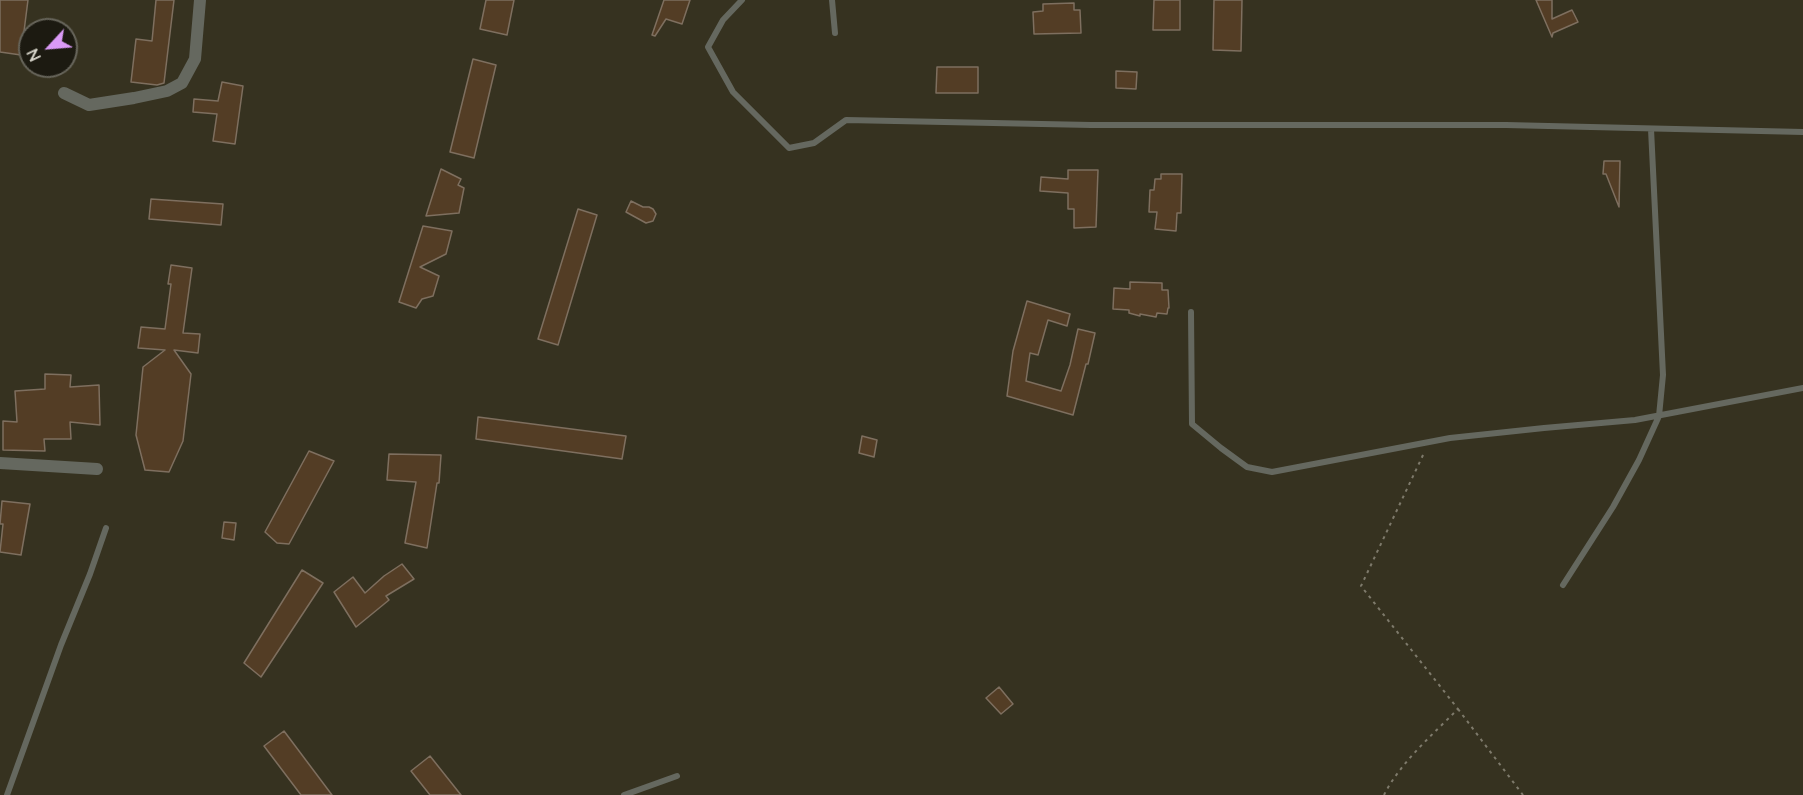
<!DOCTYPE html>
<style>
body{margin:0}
#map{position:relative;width:1803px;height:795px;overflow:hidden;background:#363220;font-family:Quicksand,sans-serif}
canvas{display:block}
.north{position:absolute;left:18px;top:18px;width:60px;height:60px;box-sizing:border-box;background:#1c1a11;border:2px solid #67655b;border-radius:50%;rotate:244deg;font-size:16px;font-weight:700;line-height:24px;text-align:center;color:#d8d6cb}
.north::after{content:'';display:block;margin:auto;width:21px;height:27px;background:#da9af6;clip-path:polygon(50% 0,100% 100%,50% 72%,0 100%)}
</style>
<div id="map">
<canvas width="1803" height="795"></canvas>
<div class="north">N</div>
</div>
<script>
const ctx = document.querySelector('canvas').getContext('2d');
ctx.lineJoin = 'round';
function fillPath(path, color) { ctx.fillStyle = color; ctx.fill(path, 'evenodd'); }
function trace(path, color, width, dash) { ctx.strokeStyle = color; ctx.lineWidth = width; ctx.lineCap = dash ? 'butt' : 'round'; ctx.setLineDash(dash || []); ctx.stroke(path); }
const building = new Path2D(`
 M0 0H28L21 55 0 52Z
 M156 0H174L164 83 157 85 131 82 136 39 152 41Z
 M486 0H514L507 35 480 29Z
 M664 0H690L682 24 666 19 655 36 652 35Z
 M1154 0H1180V30H1153Z
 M1214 0H1242L1241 51 1213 50Z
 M1536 0H1552V19L1572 10 1578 22 1553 33 1552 37Z
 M1074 3V10H1080L1081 33 1034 34 1033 12 1043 11V4Z
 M473 59 496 65 474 158 450 152Z
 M937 67H978V93H936Z
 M1116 71 1137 72 1136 89 1116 88Z
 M222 82 243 86 235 144 213 141 217 114 193 112 194 99 218 101Z
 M1604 161H1620L1619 207 1606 174H1603Z
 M441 169 461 179 458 185 464 188 459 213 426 216Z
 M1068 170H1098L1096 227 1074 228V209H1068V193L1040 191 1041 177 1068 179Z
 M1161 174H1182L1181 213H1177L1176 231 1155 229 1157 212H1149L1150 190H1154L1155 179H1161Z
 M151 199 223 204 221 225 149 219Z
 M631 201 643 207H649L653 209 656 214 653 221 646 223 626 212Z
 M578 209 597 215 558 345 538 339Z
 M423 226 452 231 446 254 420 267 439 276 433 296 422 299 416 308 399 302Z
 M171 265 192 268 183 333 200 334 198 353 174 350 191 374 183 441 169 472 145 470 136 435 143 367 165 350 138 348 141 327 165 329 171 284H168Z
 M1130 282 1162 283V290H1168L1169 308H1168L1167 314 1157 313 1156 317 1140 314V316L1129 313V310L1113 309 1114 288 1130 289Z
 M1027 301 1070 314 1067 326 1048 320 1038 355 1030 353 1026 381 1061 391 1070 365 1078 329 1095 333 1088 364H1086L1073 415 1007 396 1013 351Z
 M45 374 71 375 70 387 99 385 100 425 70 422 71 439H44L45 451 3 450V421L17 422 15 391 45 389Z
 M478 417 626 436 622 459 476 439Z
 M862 436 877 440 874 457 859 453Z
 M309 451 334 461 289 544 277 543 265 532Z
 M389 454 441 455 439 483H437L427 548 405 543 416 482 387 480Z
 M2 501 30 504 21 555 0 552 3 524H0Z
 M224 522 236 523 234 540 222 538Z
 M402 564 414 579 386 596 389 600 356 627 334 592 353 577 365 593 384 576Z
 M302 570 323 583 261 677 244 663Z
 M999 687 1013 704 1001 714 986 698Z
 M284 731 332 795H301L264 746Z
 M430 756 461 795H430L411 771Z`);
const path = new Path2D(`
 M1458 709 1523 795
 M1384 795C1400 763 1433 734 1458 709L1361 586 1424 453`);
const service = new Path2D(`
 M742 0 723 20 708 47 733 92 789 148 814 143 846 120 1091 125H1506L1803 132
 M832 0 835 33
 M1191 312 1192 424 1221 448 1247 467 1272 472 1450 438 1544 428 1635 420 1803 388
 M1563 585 1613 507 1639 460 1659 416 1663 375 1651 129
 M7 795 61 645 90 574 106 528
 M624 795 677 776`);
const minor = new Path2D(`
 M64 93 89 105 134 98 167 91 182 83 195 59 200 0
 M0 463 97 469`);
fillPath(building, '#533d25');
trace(building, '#7e6f5f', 1.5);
trace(path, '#7e7a6b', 2, [3, 4.5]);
trace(service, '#65685f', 6);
trace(minor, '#65685f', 12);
</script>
